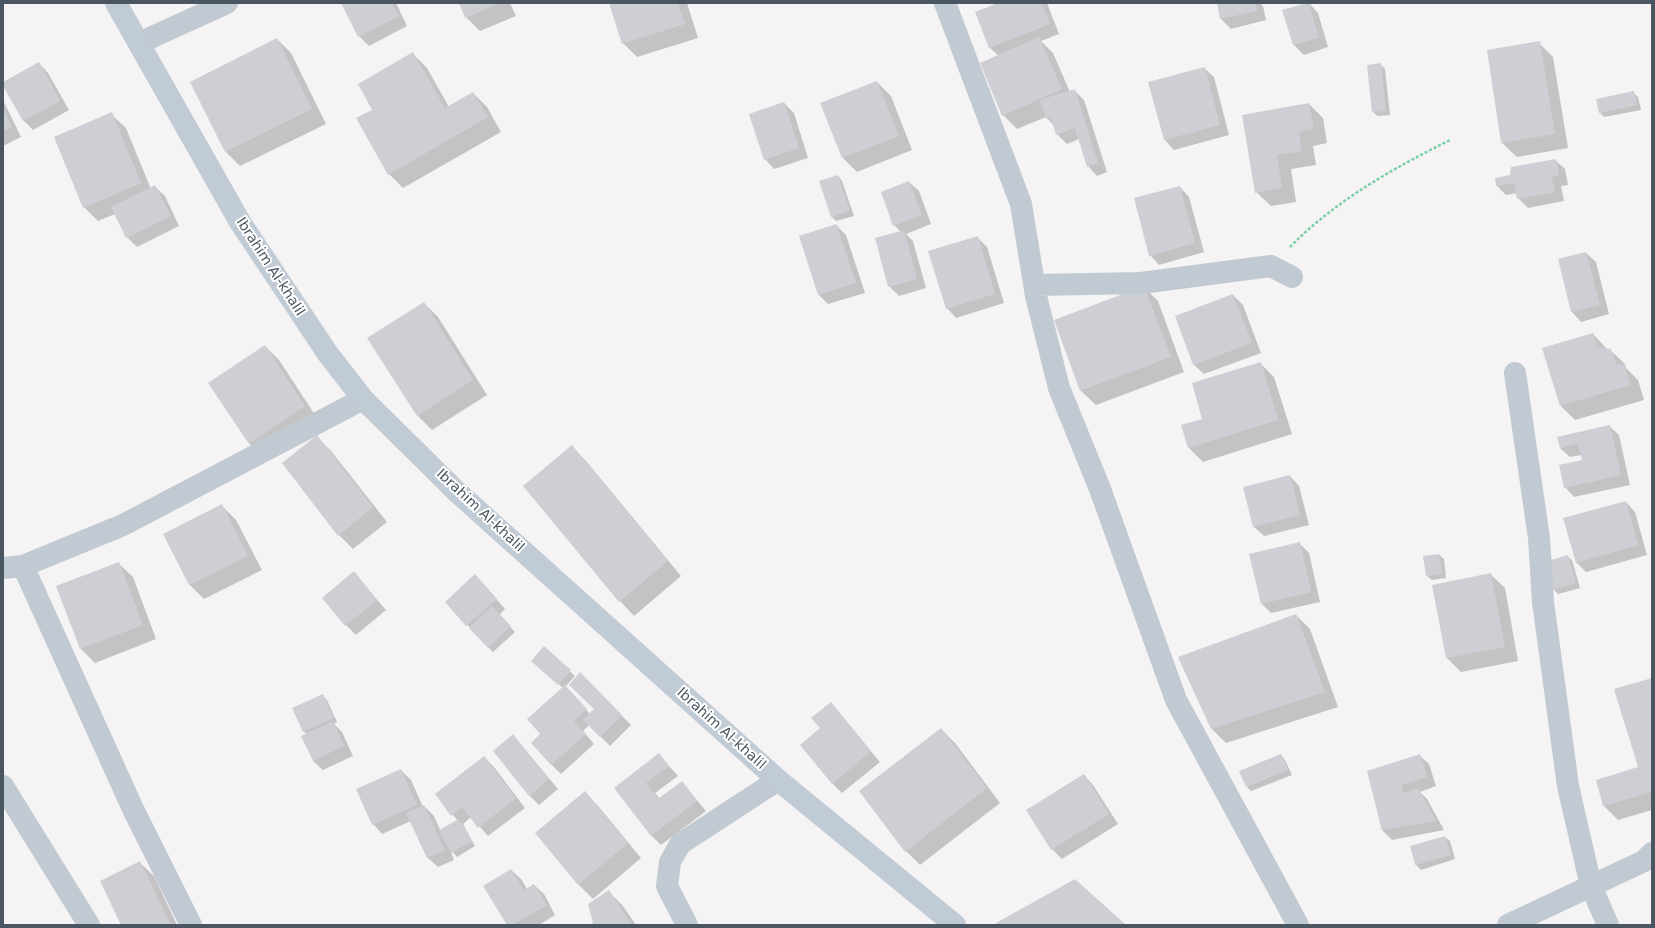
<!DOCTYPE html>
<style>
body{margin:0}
#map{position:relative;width:1655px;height:928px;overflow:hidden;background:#f5f3f3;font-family:"DejaVu Sans",sans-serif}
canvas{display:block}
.frame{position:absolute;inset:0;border:4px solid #4a5661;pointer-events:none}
</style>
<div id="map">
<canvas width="1655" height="928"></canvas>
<div class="frame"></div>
</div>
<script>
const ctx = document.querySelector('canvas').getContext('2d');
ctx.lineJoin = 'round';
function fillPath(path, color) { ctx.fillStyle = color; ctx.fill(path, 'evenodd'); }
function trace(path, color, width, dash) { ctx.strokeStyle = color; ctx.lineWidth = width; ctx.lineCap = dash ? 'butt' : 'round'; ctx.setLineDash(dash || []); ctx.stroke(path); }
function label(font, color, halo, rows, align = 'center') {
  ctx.font = font + ' "DejaVu Sans",sans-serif'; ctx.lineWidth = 4; ctx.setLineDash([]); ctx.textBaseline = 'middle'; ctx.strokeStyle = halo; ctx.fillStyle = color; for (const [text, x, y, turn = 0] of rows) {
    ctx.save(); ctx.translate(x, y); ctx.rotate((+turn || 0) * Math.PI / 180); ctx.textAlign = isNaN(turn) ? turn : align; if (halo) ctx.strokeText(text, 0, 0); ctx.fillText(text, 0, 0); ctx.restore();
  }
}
const shadow = new Path2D(`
 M342 3H396L407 26 369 46 359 36Z
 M460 3H510L516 16 480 31 466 17Z
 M610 3H687L698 38 637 57 623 43Z
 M1001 3H1047L1059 34 1041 41 1053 53 1070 92 1075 91 1084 100 1107 172 1097 176 1088 166 1079 139 1067 144 1057 134 1055 127 1046 117 1017 129 1003 115 999 56 990 48 977 13Z
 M1218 3H1259L1263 6 1266 20 1231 29 1221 19Z
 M1309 3 1318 13 1328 47 1304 55 1294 45 1284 11Z
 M277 39 291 53 326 124 240 166 226 152 191 82Z
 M1539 43 1553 57 1568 148 1517 157 1502 143Z
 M413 54 427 68 449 107 473 93 487 107 501 132 403 188 389 174 373 110Z
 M39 63 48 73 69 110 33 130 24 121 3 83Z
 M1380 64 1385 69 1390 115 1378 116 1373 112Z
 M1204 68 1214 77 1229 135 1174 150 1165 140 1150 83Z
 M877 82 891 96 912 150 857 172 843 158Z
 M1633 92 1638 97 1641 110 1604 117 1600 113Z
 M3 100 21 137 3 146Z
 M784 103 794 113 808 158 774 169 765 159Z
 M1309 104 1323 118 1327 143 1313 146 1316 165 1291 169 1296 202 1271 206 1256 192 1243 116Z
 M111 114 126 128 151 189 155 187 165 196 179 226 137 247 127 237 115 214 98 221 84 207Z
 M1555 160 1565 169 1568 185 1561 186 1564 201 1528 208 1518 198 1517 193 1506 195 1497 186 1510 176Z
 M838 176 842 181 854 216 836 221 832 217 820 182Z
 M909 182 919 191 931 224 906 234 913 241 926 288 899 296 889 286 901 232 894 225Z
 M1180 187 1189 197 1204 252 1159 265 1150 255Z
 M836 225 846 235 865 293 828 304 819 295Z
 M977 237 987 247 1004 303 956 318 947 308Z
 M1586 253 1596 262 1609 314 1581 322 1572 312 1559 260Z
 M1144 287 1158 301 1184 372 1096 405 1081 391 1055 320Z
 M1233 295 1243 305 1261 353 1204 374 1194 365 1176 317Z
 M424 303 438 317 487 395 432 430 418 416 369 338Z
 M1593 334 1607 349 1610 350 1625 364 1626 368 1638 380 1644 400 1575 420 1561 406 1544 348Z
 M265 346 279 360 319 421 263 457 249 443Z
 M1260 363 1274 377 1292 434 1203 462 1189 448 1183 426 1203 419Z
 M1609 426 1619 435 1630 485 1574 497 1565 487 1583 461 1581 455 1570 457 1560 448Z
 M317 437 331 451 387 522 353 549 339 535Z
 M572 447 586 461 681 576 634 616 620 601Z
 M1290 476 1299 486 1309 525 1264 536 1254 527Z
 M1626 502 1635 512 1647 555 1586 572 1576 562Z
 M222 506 236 520 262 570 204 599 190 585 165 535Z
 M1299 543 1309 553 1320 602 1271 613 1262 604Z
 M1439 555 1444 559 1446 578 1432 580 1427 576Z
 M1567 556 1572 560 1580 588 1558 594 1554 590Z
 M118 563 133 577 156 639 95 663 81 649 57 587Z
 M354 573 386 610 356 635 346 625Z
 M1490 574 1505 588 1518 661 1461 672 1447 658Z
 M484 585 505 609 499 615 515 632 493 652 446 602Z
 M1296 615 1310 629 1338 707 1226 743 1212 729Z
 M544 647 575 676 565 687 590 714 595 709 580 674 631 725 610 746 589 725 583 731 594 744 561 774 551 764 542 734 563 688 537 665Z
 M1652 679V810L1618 820 1604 806 1597 781 1639 768Z
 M323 696 327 700 337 722 334 724 342 732 353 756 323 770 313 761 307 735 304 731Z
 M831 704 880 762 842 793 832 783 822 729Z
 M941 729 955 743 1000 803 920 865 906 851Z
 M513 735 558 789 539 805 529 795Z
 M659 755 678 776 655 793 660 799 682 782 706 811 661 845 651 835 615 788Z
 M1281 755 1285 760 1292 775 1251 791 1247 787Z
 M1419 755 1429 764 1436 786 1420 792 1427 799 1444 830 1392 840 1382 830 1368 772Z
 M484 757 494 767 525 808 488 836 471 817 463 824 475 846 457 857 450 849 454 860 438 867 428 858 411 821 382 834 373 824 401 770 411 780 423 807 424 806 434 816 440 830 458 821 436 794Z
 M1084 775 1093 785 1118 824 1062 859 1052 849Z
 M585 793 599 807 641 858 593 899 579 885 536 833Z
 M1445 837 1450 841 1455 859 1421 870 1416 865 1411 847Z
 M139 862 154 876 177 925H122Z
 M511 870 521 879 527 889 534 885 544 894 555 915 539 925H508Z
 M609 892 623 906 636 925H592L594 924Z`);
const building = new Path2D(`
 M341 3H392L399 16 358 37Z
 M459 3H500L465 18Z
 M609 3H678L685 24 622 44Z
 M998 3H1042L1050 24 989 48 975 12Z
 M1217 3H1255L1257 11 1220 19Z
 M1307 3H1309L1319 38 1293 45 1282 10Z
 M1039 37 1062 89 1002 116 980 63Z
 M277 38 312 109 225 152 190 82Z
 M1540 41 1555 134 1501 143 1487 50Z
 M413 52 445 108 473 92 488 117 388 175 356 118 372 110 358 84Z
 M39 62 60 101 23 121 3 86V82Z
 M1381 63 1386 111 1372 112 1367 65Z
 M1205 67 1220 125 1164 140 1148 82Z
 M877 81 899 136 842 158 820 103Z
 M1075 89 1098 163 1087 167 1075 128 1056 135 1051 118 1046 119 1040 100Z
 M1634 91 1637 105 1599 113 1596 99Z
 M784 102 799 148 764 160 749 114Z
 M1309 103 1314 129 1299 132 1302 151 1277 155 1282 188 1255 193 1242 115Z
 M3 108 12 127 3 132Z
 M112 112 141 183 83 208 54 137Z
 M1556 159 1559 175 1552 177 1555 192 1517 199 1514 183 1496 186 1495 178 1510 175 1511 167Z
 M838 175 850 211 831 217 819 181Z
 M909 181 922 215 893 226 881 192Z
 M155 185 171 216 126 238 111 207Z
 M1180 186 1195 243 1149 256 1134 198Z
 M836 224 856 283 818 295 799 236Z
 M904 230 917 279 888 287 875 238Z
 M978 236 995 294 946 309 928 251Z
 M1586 252 1600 305 1571 312 1558 259Z
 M1144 286 1171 357 1080 391 1054 320Z
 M1233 294 1252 343 1193 365 1175 316Z
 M424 302 473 380 417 416 367 338Z
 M1593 333 1597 347 1611 349 1616 364 1625 365 1630 385 1560 406 1542 348Z
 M265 345 305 406 249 444 208 383Z
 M1261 362 1278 420 1188 448 1181 425 1202 419 1192 383Z
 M1610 425 1621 475 1564 488 1559 465 1582 460 1578 444 1560 448 1557 437Z
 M317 435 373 507 338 536 282 463Z
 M572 445 668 561 619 602 523 486Z
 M1290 475 1300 515 1253 527 1243 487Z
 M1626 501 1638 545 1576 563 1563 518Z
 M222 504 248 556 189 585 163 534Z
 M1300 542 1311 592 1261 604 1249 554Z
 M1439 554 1442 574 1426 576 1423 556Z
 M1568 555 1576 583 1553 590 1544 562Z
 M119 562 143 625 80 649 56 586Z
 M354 571 377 600 345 626 322 598Z
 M1491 573 1505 647 1446 658 1432 585Z
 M475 574 497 599 466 626 445 602Z
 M492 606 511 626 488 648 469 628Z
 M1296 614 1325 692 1211 729 1178 657Z
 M544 646 571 670 558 685 531 661Z
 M580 672 622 715 600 737 583 720 594 709 569 685Z
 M1652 678V792L1603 806 1596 780 1638 767 1614 689Z
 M565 685 587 709 574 721 586 734 551 765 531 743 540 734 527 719Z
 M323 694 334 718 303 732 292 708Z
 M831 702 871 751 832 784 800 745 820 728 811 718Z
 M333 721 344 746 313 761 301 736Z
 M941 728 987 788 905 852 859 791Z
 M513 734 549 779 529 796 493 751Z
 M659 753 669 766 646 783 658 799 682 781 697 801 651 836 614 788Z
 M1281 754 1288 770 1246 787 1239 771Z
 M1420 754 1427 777 1401 785 1404 793 1418 788 1436 821 1382 830 1367 771Z
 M484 756 516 798 478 828 462 807 451 816 435 794Z
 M401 769 417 805 372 825 356 789Z
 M1084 774 1109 814 1051 850 1026 810Z
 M585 791 628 843 578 885 535 833Z
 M424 805 445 850 427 858 406 813Z
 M459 819 472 841 451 853 439 830Z
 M1445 836 1451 855 1415 865 1410 846Z
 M140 861 171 925H121L100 881Z
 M511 869 524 890 534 884 547 905 513 925H507L483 886Z
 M1075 879 1126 925H998L996 923Z
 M609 890 632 925H590L593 923 588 904Z`);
const path = new Path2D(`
 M1290 247C1335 201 1392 169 1450 140`);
const street = new Path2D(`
 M945 3 1021 204 1036 296 1059 388 1100 489 1176 700 1298 925
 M139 43 227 3
 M1035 285 1141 283 1271 266 1292 277
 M1515 373 1539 538 1543 602 1568 786 1591 886 1608 925
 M23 566 133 809 191 925
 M3 568 23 566 123 525 363 399
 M3 786 89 925
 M687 925 667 886 670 862 680 844 778 780
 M1508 925 1644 861 1652 853`);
const secondary = new Path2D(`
 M116 3 240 222 328 354 363 399 456 491 778 780 955 925`);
const streetNames = [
 ["Ibrahim Al-khalil",270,267,57],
 ["Ibrahim Al-khalil",480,511,43],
 ["Ibrahim Al-khalil",721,729,42]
];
fillPath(shadow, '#0003');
fillPath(building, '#cdcfd5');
trace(path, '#7ad0a6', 2.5, [3, 2]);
trace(street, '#c1cad2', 22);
trace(secondary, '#c1cbd6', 22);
label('14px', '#4a5661', '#fff', streetNames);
</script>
